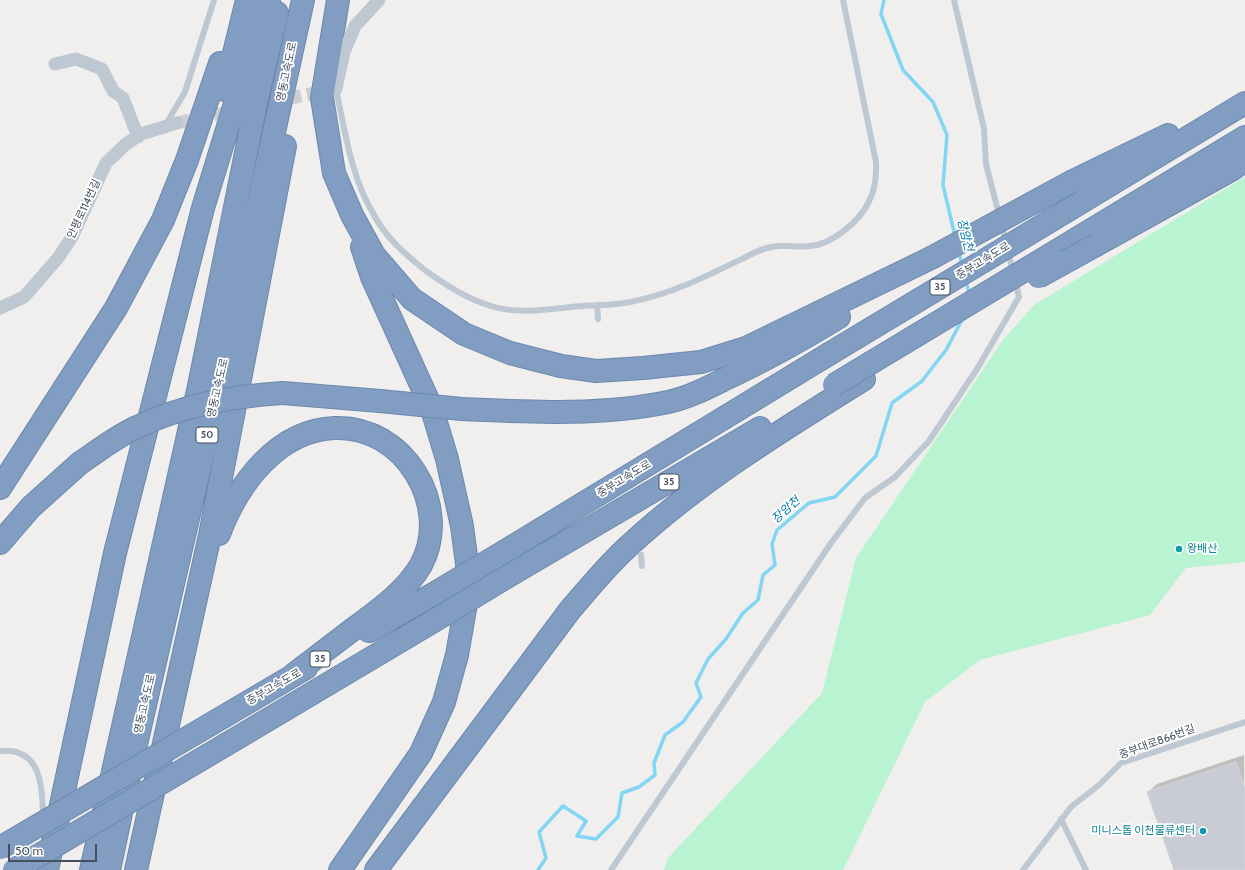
<!DOCTYPE html>
<meta charset="utf-8">
<style>
body{margin:0}
#map{position:relative;width:1245px;height:870px;overflow:hidden;background:#f1eeee;font-family:Cabin,sans-serif}
canvas{display:block}
.scale{position:absolute;left:8px;top:844px;width:89px;height:18px;box-sizing:border-box;border:2px solid #44505d;border-top:0;padding-left:5px;font-size:12px;line-height:14px;white-space:nowrap;color:#44505d;-webkit-text-stroke:3px #fff;paint-order:stroke}
</style>
<div id="map">
<canvas width="1245" height="870"></canvas>
<div class="scale">50 m</div>
</div>
<script>
const ctx = document.querySelector('canvas').getContext('2d');
ctx.lineJoin = 'round';
function fillPath(path, color) { ctx.fillStyle = color; ctx.fill(path, 'evenodd'); }
function trace(path, color, width, dash) { ctx.strokeStyle = color; ctx.lineWidth = width; ctx.lineCap = dash ? 'butt' : 'round'; ctx.setLineDash(dash || []); ctx.stroke(path); }
function label(font, color, halo, rows, align = 'center') {
  ctx.font = font + ' Cabin,"Noto Sans KR",sans-serif'; ctx.lineWidth = 3.5; ctx.setLineDash([]); ctx.textBaseline = 'middle'; ctx.strokeStyle = halo; ctx.fillStyle = color; for (const [text, x, y, turn = 0] of rows) {
    ctx.save(); ctx.translate(x, y); ctx.rotate((+turn || 0) * Math.PI / 180); ctx.textAlign = isNaN(turn) ? turn : align; if (halo) ctx.strokeText(text, 0, 0); ctx.fillText(text, 0, 0); ctx.restore();
  }
}
const green = new Path2D(`
 M1245 177V562L1186 568 1150 615 980 660 925 702 843 870H664L668 858 822 693 856 558 1003 340 1034 305Z`);
const shadow = new Path2D(`
 M1244 755 1245 870H1175L1148 792 1157 784Z`);
const stream = new Path2D(`
 M884 0 881 14 903 70 933 102 947 135 943 185 955 236
 M959 252 962 265
 M966 281 969 294
 M538 870 546 858 539 832 563 806 586 821 577 836 596 839 618 817 622 793 639 787 655 775 654 763 665 735 683 722 701 697 696 683 708 659 726 639 743 613 758 600 763 575 775 565 772 544 777 530 809 503 835 497 876 456 892 403 922 381 946 350 963 318`);
const building = new Path2D(`
 M1236 762 1245 789V870H1174L1147 792Z`);
const streetTunnel = new Path2D(`
 M177 123 328 90`);
const lane = new Path2D(`
 M954 0 984 129 986 164 1006 242
 M336 89C345 131 351 177 374 215 386 238 406 255 426 271 446 285 467 299 491 306 516 314 545 310 571 307 590 305 611 306 630 302 674 294 715 272 756 252 781 240 794 250 817 245 830 242 842 233 852 224 871 206 877 187 876 162L843 0
 M165 126 185 92 214 0
 M1008 251 1013 272
 M597 305 598 319
 M641 555 642 566
 M0 751C42 747 42 787 43 817
 M1061 819 1086 870
 M611 870 831 543 865 498 895 477 929 441 977 369 1019 297 1015 280
 M1023 870 1071 807 1099 785 1121 763 1245 722`);
const street = new Path2D(`
 M55 64 76 59 102 69 113 91 123 98 138 137
 M336 89 344 52 355 26 379 0
 M0 308 24 297 58 258 72 237 106 163 126 144 141 134 177 123`);
const highway = new Path2D(`
 M338 0 322 98 334 173 352 215 374 255 412 299 464 334 510 353 561 366 596 371 643 368 701 362 746 348 931 258
 M225 90 247 0
 M1073 181 1168 135
 M1050 221 1245 103
 M1096 245 1233 169 1245 160
 M1050 255 1245 137
 M283 393 380 401
 M462 409C531 412 601 416 668 402 688 398 709 387 727 378 766 360 803 339 839 317
 M0 488 116 308 163 220 187 160 220 63
 M219 534C238 484 277 430 335 428 403 425 453 505 421 565 406 591 379 610 356 627 335 643 314 659 293 675
 M0 543 31 507 80 463
 M507 550 829 354
 M505 578 760 428
 M369 631 430 596
 M211 724 306 668
 M227 744 432 622
 M47 870 115 553 203 208 257 32 269 0
 M91 870 199 386 257 98 277 13
 M109 870 131 766 216 397 303 0
 M136 870 210 535 285 146
 M340 870 421 753 444 702 457 655 468 592 467 564 462 526 447 459 432 409 372 277 362 247
 M376 870 570 610C590 587 609 563 632 543 702 479 784 429 864 379`);
const highwayBridge = new Path2D(`
 M931 258 1073 181
 M1038 277 1096 245
 M829 354 1050 221
 M834 385 1050 255
 M380 401 462 409
 M80 463C98 451 117 436 137 427 183 405 233 396 283 393
 M430 596 507 550
 M432 622 505 578
 M0 848 211 724
 M14 870 227 744`);
const markers = [
 [1179,549,4,"#0f9aa8"],
 [1203,831,4,"#0f9aa8"]
];
const shields = [
 [940,287,20],
 [207,435,22],
 [669,482,20],
 [320,659,20]
];
const shieldNames = [
 ["35",940,287],
 ["50",207,435],
 ["35",669,482],
 ["35",320,659]
];
const streetNames = [
 ["영동고속도로",287,72,-78],
 ["안평로114번길",84,209,-65],
 ["중부고속도로",983,261,-31],
 ["영동고속도로",218,388,-77],
 ["중부고속도로",624,479,-31],
 ["중부고속도로",274,687,-30],
 ["영동고속도로",145,704,-77],
 ["중부대로866번길",1157,742,-20]
];
const cultureNames = [
 ["왕배산",1187,549],
 ["미니스톱 이천물류센터",1195,831,"right"]
];
const waterNames = [
 ["장암천",965,235,76],
 ["장암천",786,510,-42]
];
fillPath(green, '#b8f3d2');
fillPath(shadow, '#0003');
trace(stream, '#81d6f4', 3.5);
fillPath(building, '#c9ccd4');
trace(building, '#d1d3da', 1);
trace(streetTunnel, '#ceced1', 13, [13, 6]);
trace(highway, '#6c88ae', 24);
trace(lane, '#bdc8d2', 6);
trace(street, '#bdc8d2', 13);
trace(highway, '#819dc2', 22);
trace(highwayBridge, '#6c88ae', 24, []);
trace(highwayBridge, '#819dc2', 22);
for (const [x, y, r, color] of markers) { const dot = new Path2D(); dot.arc(x, y, r, 0, 2 * Math.PI); ctx.fillStyle = color; ctx.fill(dot); trace(dot, '#fff', 1.5); }
for (const [x, y, w] of shields) { const box = new Path2D(); box.roundRect(x - w / 2, y - 8, w, 16, 3); ctx.fillStyle = '#fff'; ctx.fill(box); trace(box, '#44505d', 1); }
label('bold 10px', '#44505d', null, shieldNames);
label('11px', '#44505d', '#fff', streetNames);
label('11px', '#0d838f', '#fff', cultureNames, 'left');
label('italic 12px', '#027aa5', '#fff', waterNames);
</script>
